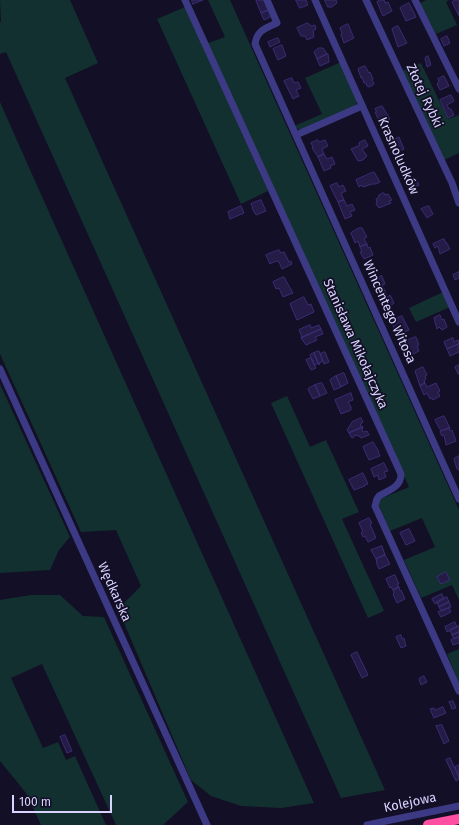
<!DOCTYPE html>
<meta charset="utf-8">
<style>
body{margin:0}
#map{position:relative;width:459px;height:825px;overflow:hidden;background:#130f26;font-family:"Fira Sans",sans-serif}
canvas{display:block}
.scale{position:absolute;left:12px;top:795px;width:100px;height:18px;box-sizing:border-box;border:2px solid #d9d4ff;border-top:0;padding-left:5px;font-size:12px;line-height:14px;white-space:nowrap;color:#d9d4ff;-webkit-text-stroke:3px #130f26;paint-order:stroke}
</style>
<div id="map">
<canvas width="459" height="825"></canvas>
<div class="scale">100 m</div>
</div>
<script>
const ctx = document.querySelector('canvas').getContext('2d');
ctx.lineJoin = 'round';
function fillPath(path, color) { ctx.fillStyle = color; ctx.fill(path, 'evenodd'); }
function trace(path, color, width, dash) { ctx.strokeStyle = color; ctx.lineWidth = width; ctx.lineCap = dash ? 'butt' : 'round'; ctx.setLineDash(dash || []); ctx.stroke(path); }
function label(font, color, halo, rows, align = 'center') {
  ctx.font = font + ' "Fira Sans",sans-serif'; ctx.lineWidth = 3.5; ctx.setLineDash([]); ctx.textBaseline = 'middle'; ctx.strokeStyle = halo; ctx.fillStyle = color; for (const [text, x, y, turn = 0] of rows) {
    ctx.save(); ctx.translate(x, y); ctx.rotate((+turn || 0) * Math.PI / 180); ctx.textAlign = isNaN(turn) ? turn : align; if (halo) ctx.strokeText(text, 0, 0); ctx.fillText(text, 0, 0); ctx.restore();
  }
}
const green = new Path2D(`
 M0 0H70L98 63 65 78 385 790 341 798 6 52 0 54V22H1Z
 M208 0H230L459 510V600L452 585 421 598 404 560 435 547 422 518 390 531 378 503 380 499 409 487 208 43 225 37Z
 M426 0H449L446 2 457 25 436 34 420 3Z
 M185 7 268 191 241 204 157 19Z
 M341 62 357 101 356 105 351 108 301 130 296 128 294 126 322 114 305 78Z
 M421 63 448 119 459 115V153L444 160 402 71Z
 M0 102 31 172 314 803 281 808 241 806 211 796 191 780 118 609 141 586 116 530 81 532 0 354Z
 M443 292 450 307 416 322 409 308Z
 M0 384 70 537 59 550 50 570 0 573Z
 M287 396 310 447 326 440 359 512 342 519 384 611 368 618 271 403Z
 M31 595H60L83 616 104 617 188 802 163 825H116L42 664 11 678 43 748 58 742 66 760 75 756 106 825H41L26 793 0 761V600Z
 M459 649V683L447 654Z`);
const building = new Path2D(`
 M192 0H203L193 4Z
 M258 0H265L269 10 261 13 256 1Z
 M296 0H306L308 5 300 8Z
 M325 0H336L337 3 332 7H328Z
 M381 0H384L385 3 388 2 392 11 383 16 377 2Z
 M456 0H459V16L452 2Z
 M409 3 416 17 406 21 400 8Z
 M269 10 272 16 264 20 261 13Z
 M308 23 311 26 315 25 316 29 313 31 314 37 307 40 305 36H301L297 28Z
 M348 24 354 38 344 43 341 35 342 33 340 28Z
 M398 26 407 43 398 47 392 29Z
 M447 36 450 43 444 46 441 39Z
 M278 38 280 42 270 47 268 42Z
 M282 45 286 56 278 60 273 49Z
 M319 48H323L327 54 317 59 314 52Z
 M328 54 329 62 320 66 317 59Z
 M428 56 431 65 427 67 425 58Z
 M365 66 369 73 370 72 373 79 372 80 374 83 373 85 369 87 367 86 366 83H364L362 77 361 78 358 69Z
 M444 76 449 86 440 90 437 84 439 82 438 79Z
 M292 78 294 83 298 82 301 88 296 90 299 96 293 99 284 81Z
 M451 95 454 101 447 105 449 109H451L454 115 448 118 440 100Z
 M382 106 390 119 380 123 375 112H377L375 109Z
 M393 136 395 139 399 137 404 149 395 153 390 142 388 143 387 139Z
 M318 140 319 142 325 140 328 146 322 149 324 154 318 157 312 148 313 147 311 143Z
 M365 140 368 146 362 149 367 156 363 160 358 161 351 149 360 145 359 143Z
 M324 154 327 159 332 157 335 164 330 166 331 168 324 171 318 157Z
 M374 172 380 182 376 184H372L363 187 362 185 359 187 356 180Z
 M410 173 413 179 416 178 419 185 409 190 404 176Z
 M337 183 339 187 343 185 346 191 341 193 344 200 338 202 330 186Z
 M384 193 385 195 388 194 392 200 389 201 391 203 379 208 376 204 377 202 376 199 378 198 379 195Z
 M261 200 266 211 256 215 252 208H253L251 204Z
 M344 200 347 206 352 204 355 210 350 212 352 216 345 219 338 202Z
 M241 206 244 213 230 219 228 212Z
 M429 206 433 214 427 218 421 209Z
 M359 228H362L367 237 364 239 367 244 360 247 358 241 355 243 351 233Z
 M444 239 445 242H446L450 249 440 254 438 246 435 248 433 244Z
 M367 244 368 248 370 247 373 255 364 259 360 252 362 251 360 247Z
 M279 250 281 253 284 252 289 262 291 261 292 264 282 269 279 262 276 261 270 264 266 255Z
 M459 272V279V278L455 280 453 275Z
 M382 276 385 284 382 285 385 291 379 294 372 281 378 277Z
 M284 277 293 293 283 297 279 288 276 289 273 282Z
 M385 291 387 297 390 295 394 303 389 307 384 308 379 294Z
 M304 297 308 305 311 304 314 312 297 320 290 304Z
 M440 315 442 320 444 319 447 327 442 330 439 327 437 329 434 318Z
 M402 316 409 330 398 335 397 332H395L392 321Z
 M310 325 311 328 319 325 321 329 301 338 302 337 299 330Z
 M321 329 323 334 315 337 317 340 306 345 301 338Z
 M416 337 419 345 417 346 419 351 413 354 412 352 409 354 406 346 402 348 400 343Z
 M453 338 454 342 458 340 459 344 447 349 444 342Z
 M459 344V348L457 349 459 352 450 356 447 349Z
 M319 351 323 361 319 363V365L314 353Z
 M325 352 329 362 324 364 320 354Z
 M314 353 319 365V363L314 365 310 355Z
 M311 358 316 368 311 370 306 360Z
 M459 365V374H458L455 367Z
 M423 367 427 375 425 376 426 379 424 380 425 383 420 386 415 371Z
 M344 373 348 383 341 387 336 376Z
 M336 376 341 387 334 390 330 380Z
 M322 383 327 393 320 396 315 385Z
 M425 383 427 387 436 383 440 391 438 392 440 396 433 400 432 398 430 399 427 393 424 395 420 386Z
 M315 385 320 396 313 399 308 389Z
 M351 393 353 400 348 402 351 407V410L341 414 335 400Z
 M444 416 450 428 441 431 435 420Z
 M361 418 363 422 360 425 363 427 349 433 347 430 352 422Z
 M363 427 362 431 364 432 367 431 369 435 361 438 359 436 355 435 353 438 351 437 349 433Z
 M449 428 450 431 452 430 456 441 446 445 444 435 442 436 440 432Z
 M373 442 379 452H378L380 456 369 460 363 447Z
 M459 456V470L457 469 454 459Z
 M384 463 388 471 384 472 386 477 379 480 378 475 374 477 371 469Z
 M363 473 368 484 364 485 365 486 354 490 349 480Z
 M369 518 372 523 370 524 376 538 368 542 365 536 363 537 361 533 363 532 359 523Z
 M409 529 415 541 406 545 400 533Z
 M382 546 385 555 376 559 371 550Z
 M385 555 390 564 379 569 376 562H377L376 559Z
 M446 572 450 580 441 584 437 577Z
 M395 575 399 584H397L399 587 393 590 391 587 390 588 386 579Z
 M399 587 400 591 401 590 405 599 397 603 393 594 394 593 393 590Z
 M442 594 444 599 435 604 432 599Z
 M447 597 449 602 439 607 437 602Z
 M449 602 451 607 441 611 439 607Z
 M449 608 451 612 441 617 438 612Z
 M455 622 457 627 447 632 445 627Z
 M459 626V632L452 635 450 630Z
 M459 632V637L454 639 452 635Z
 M401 635 402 639 404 638 406 646 401 648 396 637Z
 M459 637V643L453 645 451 640Z
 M357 652 368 675 362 678 351 655Z
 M424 676 427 682 421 685 419 679Z
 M453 701 456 708 452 709 449 702Z
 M443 707 446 713 434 718 430 709 434 708 435 710Z
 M442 725 449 741 444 744 436 726Z
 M65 735 72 751 67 753 60 737Z
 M450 758 459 777V779L456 781 446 760Z
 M459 765V777L455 767Z`);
const minor = new Path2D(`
 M185 0 401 474C401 488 388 490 379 496L377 499 375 506 459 691
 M267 0 277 23C266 28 257 30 255 44L459 499
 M315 0 459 322
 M366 0 452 183 459 203
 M415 0 459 89
 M296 135 362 106
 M0 369 207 825
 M367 825 459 806`);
const highway = new Path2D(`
 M428 825 459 819`);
const streetNames = [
 ["Złotej Rybki",424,96,65],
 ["Krasnoludków",398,156,66],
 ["Wincentego Witosa",389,312,66],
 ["Stanisława Mikołajczyka",355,344,66],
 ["Wędkarska",114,592,66],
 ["Kolejowa",410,803,-12]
];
fillPath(green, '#12302f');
fillPath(building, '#241b47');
trace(building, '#3b2d73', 1);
trace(minor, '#3d3a85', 7);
trace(highway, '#ff4fa3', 10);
label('13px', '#d9d4ff', '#130f26', streetNames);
</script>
